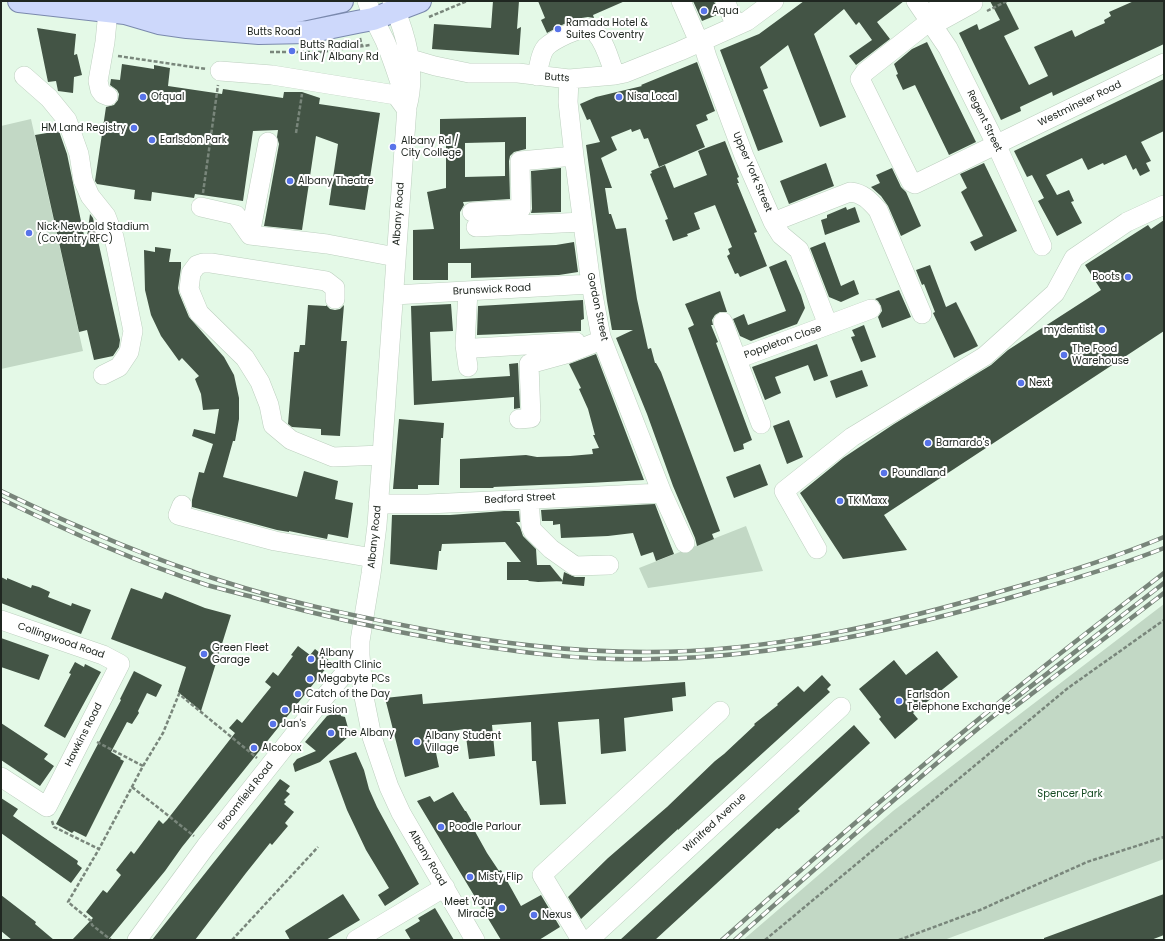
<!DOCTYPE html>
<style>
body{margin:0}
#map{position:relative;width:1165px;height:941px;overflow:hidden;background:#e4f9e7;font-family:Poppins,sans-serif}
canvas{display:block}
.frame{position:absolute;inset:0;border:2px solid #202721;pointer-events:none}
</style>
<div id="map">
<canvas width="1165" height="941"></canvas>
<div class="frame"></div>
</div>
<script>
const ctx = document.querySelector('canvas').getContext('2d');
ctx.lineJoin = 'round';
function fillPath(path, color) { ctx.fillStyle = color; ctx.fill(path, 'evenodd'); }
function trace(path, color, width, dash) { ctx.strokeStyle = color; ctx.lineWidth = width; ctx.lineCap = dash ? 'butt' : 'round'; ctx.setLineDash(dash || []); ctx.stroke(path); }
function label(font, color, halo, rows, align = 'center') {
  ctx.font = font + ' Poppins,sans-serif'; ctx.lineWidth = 4; ctx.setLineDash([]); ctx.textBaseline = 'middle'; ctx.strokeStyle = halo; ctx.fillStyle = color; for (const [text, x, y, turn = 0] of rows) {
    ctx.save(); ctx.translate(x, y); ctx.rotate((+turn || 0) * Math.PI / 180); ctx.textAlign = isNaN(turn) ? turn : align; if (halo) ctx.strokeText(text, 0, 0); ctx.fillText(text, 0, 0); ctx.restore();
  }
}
const green = new Path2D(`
 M31 119 83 351 1 369V126Z
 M746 526 763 571 648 588 639 568Z
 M1164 604V859L944 940H743L893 811Z`);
const building = new Path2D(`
 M493 1H519L517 29 521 27 519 55 432 49 434 24 491 28Z
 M538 1H625L593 15 594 18 588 17 575 19 562 25 547 33 541 20 545 18Z
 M693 1H714L718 13 717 15 702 21Z
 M804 1H904L877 22 890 39 856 65 849 56 872 40 859 22 856 25 844 9 814 34 846 117 820 127 788 45 760 67 768 88 763 90 783 142 758 151 720 50 759 34Z
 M990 1H1005L1019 29 1004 36 1029 85 1048 76 1034 47 1072 30 1075 37 1089 30 1105 23 1104 20 1111 16 1109 12 1134 1H1164V44L1053 96 1052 92 1020 107 1021 111 1001 120 959 33 977 24 979 30 1000 20Z
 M37 28 76 34 74 55 77 54 82 75 74 77 73 93 58 91 56 81 48 82Z
 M927 42 976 142 949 155 915 85 903 90 896 75 898 74 894 64 912 49Z
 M697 62 715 111 706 115 708 120 696 125 705 147 659 167 648 138 644 139 640 129 632 132 631 129 611 137 617 150 601 158 612 188H605L609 214H611L616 229 626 228 637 299 648 349 651 348 655 363H656L661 372 720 531 712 534 714 539 697 546 695 538 673 486 647 414 616 338 633 330H612L607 301 586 145 600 142 590 119 587 120 580 104 596 97 642 86 641 85Z
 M122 64 154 69V65L170 68 168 86 222 94 223 89 283 98 284 92H302L320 98 319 104 380 113 365 210 329 205 338 144 316 136 302 230 264 226 279 144 277 137 278 130 253 131 243 201 195 194 194 198 152 192 151 201 134 199 135 190 97 184 95 181 106 107 114 105 118 100 119 94 117 90 110 85 111 79 120 80Z
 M1164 79V131L1141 142 1151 161 1146 163 1150 171 1140 176 1136 168 1133 170 1126 155 1104 165 1103 163 1088 170 1082 158 1046 175 1057 195 1069 190 1074 201 1071 202 1082 223 1057 236 1038 201 1044 198 1032 175 1027 177 1014 151Z
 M526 117V149L514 152 510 156 509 161 510 199 463 202 464 205 460 212V249L556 245 574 242 578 272 559 275 471 278V263H448V280H413V230L434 229 427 192 446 188V142H440V119ZM505 142V176L465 177V143Z
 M59 131 67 154 86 245 90 214 93 218 120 340 119 347 113 356 94 360 87 330 79 332 35 135Z
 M725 141 739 177 737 178 739 183H737L757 232 754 233 767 266 740 277 738 273 735 274 727 256 730 254 728 249 732 247 715 205 694 213 700 229 687 234 688 236 673 241 665 220 668 219 650 174 652 173 651 171 665 165 674 188 707 175 698 151Z
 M826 163 834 186 789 204 780 181Z
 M984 163 1017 231 975 251 970 242 983 236 961 192 967 188 960 174Z
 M561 168V212L531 213 532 209 531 171Z
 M892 168 901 187 906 192 921 226 901 236 888 206 881 196 871 187 880 183 876 175Z
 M846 207 847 210 855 207 860 222 825 235 821 220 827 218V215Z
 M1164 220V331L884 515 907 550 843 559 800 493 843 458 894 424 991 365 1008 350 1101 290 1085 265 1148 225 1151 229Z
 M825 242 841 286 854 280 859 294 841 302 829 297 810 248Z
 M155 247 171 249 169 262H181V268L178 288 179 293 189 317 224 357 234 375 239 398V419L235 441H233L223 477 297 497 304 471 338 481 335 499 353 503 348 538 328 534 327 539 289 531V532L277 530 192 507V500L199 472 204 473 213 444 192 436 194 429 215 434 219 409 203 410 201 394 195 379 199 376 182 358 179 361 161 336 151 315 145 290 144 250 155 252Z
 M786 260 801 295 805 308 797 324 751 341 740 336 733 319 744 314 748 325 786 311 769 267Z
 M930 265 946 307 956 302 978 346 954 358 933 313 935 312 924 284 922 285 916 270Z
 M899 290 911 317 882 328 878 317 882 311 881 306 878 301 875 299Z
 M720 291 727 312H720L715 315 712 320 713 325H711L718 342 716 343 752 440 743 444 744 449 734 452 688 328 694 325 685 304Z
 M583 300 584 319 581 320V331L477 335 478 306Z
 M451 304 453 331 430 332 432 381 510 376 509 364 518 363 520 408 514 409V397L414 405 411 306Z
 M308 305 326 306V305L330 309 335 310 340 309 344 305 341 341H347L340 436 321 435V429L292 427 288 424 294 352H299L300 345H305Z
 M864 325 876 357 861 362 851 337 855 336 852 330Z
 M817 344 828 376 814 381 808 365 775 377 781 393 765 400 752 367Z
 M596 354 644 480 589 483 516 486 493 487 494 488H460V459L526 455 537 457 570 456 593 454 592 449 599 448 593 435H595L588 409 579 389 581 388 569 364Z
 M862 370 868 386 836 398 830 381Z
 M399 419 444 423 443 438H441L439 485H418V489H393Z
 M789 420 803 457 787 464 773 426Z
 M760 464 768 485 734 498 726 477Z
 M655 504 674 554 656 561 653 552 641 556 633 533 608 536 561 538 560 524 553 525V521H542L541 510Z
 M504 511H519L520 522H516L520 527 523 536 536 549 537 565H550L563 581 538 582 529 581 528 580H507V562H521L505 542 442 544 441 551H439L437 570 390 564 392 515H450Z
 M564 572 575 577H585L584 586 562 584Z
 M1 577 7 580V578L31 588 32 585 39 587 50 592 48 597 71 606 72 603 91 610 81 634 1 603Z
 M131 588 162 599 165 592 205 608 231 615 201 711 178 692 186 667 111 639Z
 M1 638 49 655 39 680 1 667Z
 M298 646 310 655 315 649 331 662 182 847 165 871 108 940H72L93 918 86 912 103 890 107 893 121 875 116 870 131 851 134 854 159 820 163 824 167 820 235 733 229 728 237 719 242 723 254 708 271 687 265 682 273 672 278 676 293 656 291 655Z
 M937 651 958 677 913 713 918 719 895 739 879 719 881 717 859 689 894 660 906 675Z
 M75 662 84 667 85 664 101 672 65 738 44 726 71 674 69 673Z
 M134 671 162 685 156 697 147 693 138 711 139 713 132 724 127 722 111 752 121 758 120 759 124 761 86 837 74 831 72 833 56 824 121 700 120 699Z
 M822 675 831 685 827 689 830 692 678 830V829L665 841 581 919 568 897 608 858 667 807 715 761 724 754 755 725 754 724 778 705 777 704 798 686 804 692Z
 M685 682 686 696 672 698 673 711 624 718 626 751 601 754 599 719 558 722 566 804 540 805 536 761H532L531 722 492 725 495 756 469 759 465 729 432 734 439 767 405 777 385 698 422 694 423 704Z
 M340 711 341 716 345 717 350 735 320 762 295 772 293 764 297 759 316 751 305 742 327 716Z
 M1 723 48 754 44 759 54 766 40 786 1 760Z
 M854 725 870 743 798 809 800 811 779 829 777 828 655 940H620Z
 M356 752 364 770 369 789 377 807 419 884 385 906 378 895 389 888 366 850 347 810 329 761Z
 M280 779 290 786 286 791 290 794 284 800 286 802 284 804 294 812 285 823 288 826 272 845 270 843 246 873 195 940H152Z
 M453 792 465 811H466L474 825 472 826 487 853 499 871 501 870 521 906 541 895 560 927 539 940H501L417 801 430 796 434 802Z
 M1 798 18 809 13 816 78 861 77 864 82 868 71 883 1 833Z
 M343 894 360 920 326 940H290L285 931Z
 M1164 894V935L1151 940H1044V938Z
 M1 895 36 922 35 924 54 940H12L1 931Z
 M435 908 454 940H411L405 930 420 921 418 918Z`);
const path = new Path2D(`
 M987 11 1007 1
 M429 17 467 1
 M360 38 362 47
 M270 52H322L370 45
 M118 56 206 69
 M296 133 302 94
 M203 193 218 85
 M97 742 143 766 99 849
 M143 766 163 733 179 694 257 758
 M132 787 194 836
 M52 821 54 827 99 849 68 902 91 921 92 925 111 940
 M232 940 318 847
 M765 940 1068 688 1164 620
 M899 940 980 910 1087 862 1164 837`);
const minor = new Path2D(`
 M367 1C372 16 378 27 385 41 393 60 399 79 405 98
 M392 1C406 35 417 71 407 107L377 525 371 574 360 641V655L363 692 372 737 389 787 401 813 475 940
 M681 1 699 42
 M725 1 736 26
 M916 1 948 48 996 144 1042 246
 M927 16 947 1
 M930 21 865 72 860 79 911 182 915 184 1164 63
 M933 25 973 3
 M702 41 707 57 744 156 773 222 781 235 799 250 828 325
 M411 59 435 66 469 73H518L569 79 615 75 625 73 680 51 747 21 774 1
 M220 71 272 75 396 95 407 110
 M24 76 49 98 67 120 79 154 83 180 90 196 106 216 114 237 133 331 129 352 119 367 103 375
 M537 76C539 67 540 54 546 47 553 40 579 27 589 28 591 29 595 31 596 33 606 44 610 62 615 75
 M569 79 568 102 574 156 591 284 601 337 662 493 685 543
 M108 96 103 94 100 90 98 81 105 42 108 11
 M201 207 236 215 250 235 327 244 396 257
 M472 212 521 209 520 161 574 156
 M773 222 850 192C863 193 870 201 878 210L922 314
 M476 227 583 222
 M250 235 268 142
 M468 291 465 345 468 367
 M394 295 591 284
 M335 299V288L326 281 211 263H203L197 265 191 273 189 289 199 313 245 358 260 382 269 405 273 425 291 440 333 457 382 455
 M723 322 761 424
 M475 348 576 342
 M737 359 871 309
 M519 419 531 418 529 364 569 353 602 340
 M529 499 531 527 533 531 551 549 575 566 609 565
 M378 504H428L662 493
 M182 505 178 515 275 541 373 558
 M817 549 784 491 852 437 985 356 1055 293 1074 258 1127 222 1164 205
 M1 620 103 655 120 664 47 807 1 777
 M137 940 206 846 317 706 360 655
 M356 940 445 887
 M581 940 542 875 720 711
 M589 940 841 707`);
const major = new Path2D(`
 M19 1 125 13 159 23 187 27 259 33 308 32 357 22 373 19 420 1
 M128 12 152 6 253 12 301 10 342 1`);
const rail = new Path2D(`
 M1 491C74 526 148 558 225 582 284 601 346 614 407 626 486 642 566 652 647 652 770 652 892 624 1009 589 1062 574 1114 558 1164 537
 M1 499C68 531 136 562 207 585 224 590 242 594 260 599 322 616 385 630 448 641 516 652 584 661 653 659 779 657 905 629 1026 593 1073 579 1119 566 1164 548
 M1008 712 1164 593
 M722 940C828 845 936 752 1047 664 1086 633 1125 603 1164 573
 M735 940C818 866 900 793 986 722 1044 675 1105 629 1164 583`);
const markers = [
 [704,11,4,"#5873e9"],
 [558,29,4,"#5873e9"],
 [292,51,4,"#5873e9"],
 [143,97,4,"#5873e9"],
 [619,97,4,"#5873e9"],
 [134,128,4,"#5873e9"],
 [152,140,4,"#5873e9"],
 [393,147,4,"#5873e9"],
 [290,181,4,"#5873e9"],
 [29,233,4,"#5873e9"],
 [1128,277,4,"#5873e9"],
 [1102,330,4,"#5873e9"],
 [1064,355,4,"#5873e9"],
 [1021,383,4,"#5873e9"],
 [928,443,4,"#5873e9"],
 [884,473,4,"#5873e9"],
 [840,501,4,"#5873e9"],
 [204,654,4,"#5873e9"],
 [311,659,4,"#5873e9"],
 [310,679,4,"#5873e9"],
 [298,694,4,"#5873e9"],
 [899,701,4,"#5873e9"],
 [285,710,4,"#5873e9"],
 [273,724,4,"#5873e9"],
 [331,733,4,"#5873e9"],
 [417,742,4,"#5873e9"],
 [254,748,4,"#5873e9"],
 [441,827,4,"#5873e9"],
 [470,877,4,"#5873e9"],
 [502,908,4,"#5873e9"],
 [534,915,4,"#5873e9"]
];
const poiNames = [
 ["Aqua",712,11],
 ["Ramada Hotel &",566,23],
 ["Suites Coventry",566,35],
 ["Butts Radial",300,45],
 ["Link / Albany Rd",300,57],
 ["Ofqual",151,97],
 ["Nisa Local",627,97],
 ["HM Land Registry",126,128,"right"],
 ["Earlsdon Park",160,140],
 ["Albany Rd /",401,141],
 ["City College",401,153],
 ["Albany Theatre",298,181],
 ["Nick Newbold Stadium",37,227],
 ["(Coventry RFC)",37,239],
 ["Boots",1120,277,"right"],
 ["mydentist",1094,330,"right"],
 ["The Food",1072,349],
 ["Warehouse",1072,361],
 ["Next",1029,383],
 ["Barnardo's",936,443],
 ["Poundland",892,473],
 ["TK Maxx",848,501],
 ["Green Fleet",212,648],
 ["Garage",212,660],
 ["Albany",319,653],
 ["Health Clinic",319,665],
 ["Megabyte PCs",318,679],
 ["Catch of the Day",306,694],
 ["Earlsdon",907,695],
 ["Telephone Exchange",907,707],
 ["Hair Fusion",293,710],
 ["Jan's",281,724],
 ["The Albany",339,733],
 ["Albany Student",425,736],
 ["Village",425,748],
 ["Alcobox",262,748],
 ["Poodle Parlour",449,827],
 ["Misty Flip",478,877],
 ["Meet Your",494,902,"right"],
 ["Miracle",494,914,"right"],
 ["Nexus",542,915]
];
const streetNames = [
 ["Butts Road",274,32],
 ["Butts",557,78,4],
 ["Westminster Road",1080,104,-26],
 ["Regent Street",984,121,64],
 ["Upper York Street",752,172,67],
 ["Albany Road",399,214,-86],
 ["Brunswick Road",492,290,-3],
 ["Gordon Street",597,307,78],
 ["Poppleton Close",783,342,-20],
 ["Bedford Street",520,499,-3],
 ["Albany Road",375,537,-84],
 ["Collingwood Road",61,641,19],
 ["Hawkins Road",84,735,-63],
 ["Broomfield Road",246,796,-52],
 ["Winifred Avenue",715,823,-43],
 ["Albany Road",427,858,59]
];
const parkNames = [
 ["Spencer Park",1070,794]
];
fillPath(green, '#c2d8c5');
fillPath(building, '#435445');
trace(minor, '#bccfbe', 20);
trace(major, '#7a89ad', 24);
trace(path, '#79867b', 2.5, [4, 2]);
trace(minor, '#fff', 19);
trace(major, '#cdd8fb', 22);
trace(rail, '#78857a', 4.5);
trace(rail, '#fff', 3, [9]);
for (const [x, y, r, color] of markers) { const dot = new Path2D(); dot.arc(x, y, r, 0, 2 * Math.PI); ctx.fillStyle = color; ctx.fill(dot); trace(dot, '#fff', 1.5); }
label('10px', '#202721', '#fff', poiNames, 'left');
label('10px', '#202721', '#fff', streetNames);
label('10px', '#184d25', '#fff', parkNames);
</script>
